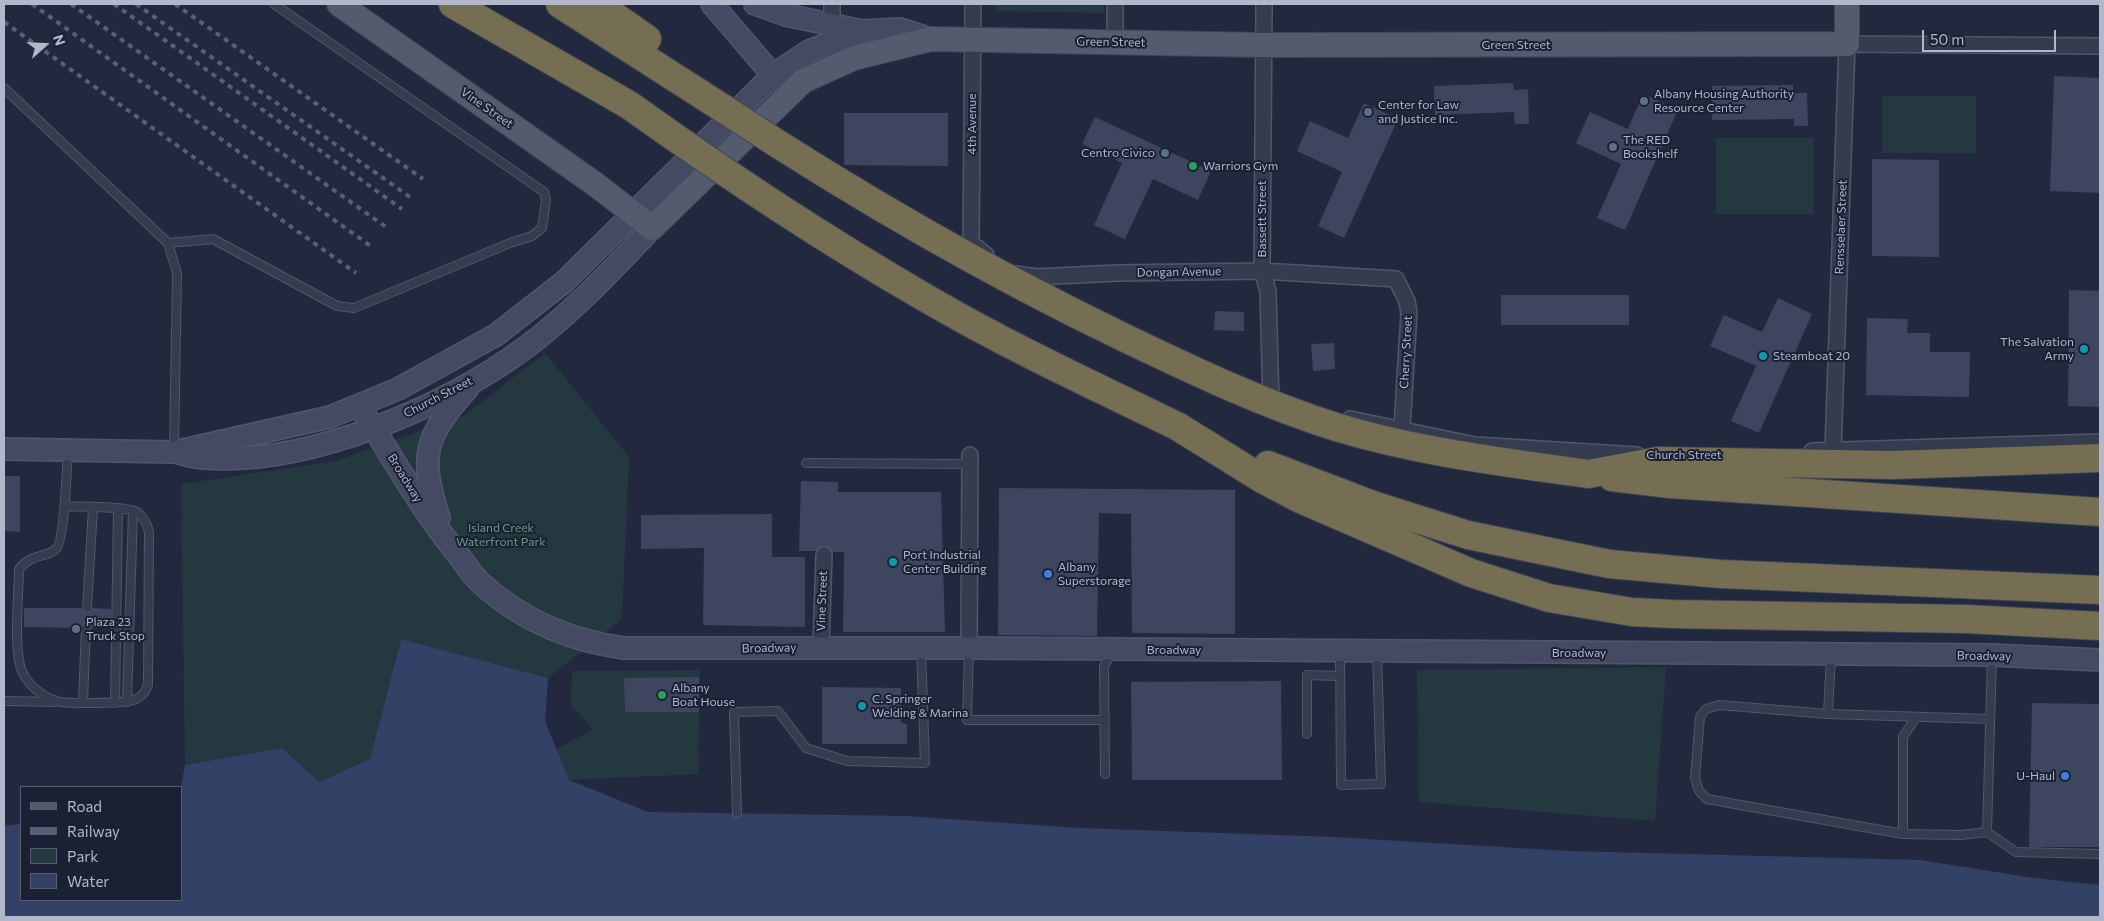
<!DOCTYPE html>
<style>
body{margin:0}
#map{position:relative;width:2104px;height:921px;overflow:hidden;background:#22293f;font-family:Commissioner,sans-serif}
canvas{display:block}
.frame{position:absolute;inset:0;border:5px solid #b2b7ca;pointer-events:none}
.legend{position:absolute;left:20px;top:786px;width:162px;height:115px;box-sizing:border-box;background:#1b2134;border:1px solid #575d70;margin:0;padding:6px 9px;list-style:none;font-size:15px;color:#b2b7ca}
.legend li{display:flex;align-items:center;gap:10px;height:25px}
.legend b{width:25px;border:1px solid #575d70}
.north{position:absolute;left:20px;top:20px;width:50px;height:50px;-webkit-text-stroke:4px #1b2134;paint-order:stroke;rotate:71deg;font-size:14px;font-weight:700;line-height:20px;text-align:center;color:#b2b7ca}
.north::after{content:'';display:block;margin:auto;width:18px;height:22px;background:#b2b7ca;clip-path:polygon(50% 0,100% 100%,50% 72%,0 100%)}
.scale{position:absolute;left:1922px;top:30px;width:134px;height:22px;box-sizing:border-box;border:2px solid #b2b7ca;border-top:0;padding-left:6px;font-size:15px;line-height:18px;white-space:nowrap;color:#b2b7ca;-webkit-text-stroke:4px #1b2134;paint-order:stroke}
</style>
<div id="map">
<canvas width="2104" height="921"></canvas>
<div class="frame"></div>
<ul class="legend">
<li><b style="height:6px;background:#545b6f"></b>Road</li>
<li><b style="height:6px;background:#585f76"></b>Railway</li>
<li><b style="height:14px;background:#243840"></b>Park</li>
<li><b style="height:14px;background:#344167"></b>Water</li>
</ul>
<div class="north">N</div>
<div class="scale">50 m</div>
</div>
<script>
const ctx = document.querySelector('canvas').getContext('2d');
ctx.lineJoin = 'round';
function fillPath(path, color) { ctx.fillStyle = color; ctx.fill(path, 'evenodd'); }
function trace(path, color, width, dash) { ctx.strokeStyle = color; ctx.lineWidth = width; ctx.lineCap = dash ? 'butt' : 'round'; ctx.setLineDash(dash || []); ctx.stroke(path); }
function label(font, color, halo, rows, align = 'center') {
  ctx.font = font + ' Commissioner,sans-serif'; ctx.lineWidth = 4; ctx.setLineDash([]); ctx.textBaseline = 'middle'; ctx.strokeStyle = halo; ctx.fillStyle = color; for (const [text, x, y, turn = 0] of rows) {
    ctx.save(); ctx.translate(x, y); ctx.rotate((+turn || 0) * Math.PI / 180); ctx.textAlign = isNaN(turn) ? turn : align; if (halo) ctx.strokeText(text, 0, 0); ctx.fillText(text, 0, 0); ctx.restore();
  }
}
const green = new Path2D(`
 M996 4H1104V13L996 11Z
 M1882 96H1976V153H1882Z
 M1716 138H1814V214H1716Z
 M545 353 629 457 622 619 548 678 401 639 370 759 319 782 282 748 185 765 181 484 336 461 465 415Z
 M1666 667 1655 821 1419 802 1417 670Z
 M700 670 698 774 569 780 556 750 593 729 571 705 572 671Z`);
const water = new Path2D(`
 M401 639 548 678 545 721 569 780 648 812 905 816 1079 828 1333 837 1568 851 1920 860 2034 878 2100 885V917H4V826L21 824V900H181V788L185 765 282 748 319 782 370 759Z`);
const building = new Path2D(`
 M2054 76 2100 78V193L2050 191Z
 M1513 83 1514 90 1528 89 1529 124H1515L1514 112 1435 115 1434 86Z
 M1793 85V93H1807L1808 126H1794V119L1712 120V86Z
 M1643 94 1678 110 1625 230 1597 218 1621 164 1576 143 1590 112 1628 129Z
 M1364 103 1398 119 1344 238 1318 226 1342 172 1297 151 1310 121 1348 138Z
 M844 113H948V166L844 165Z
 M1095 117 1211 171 1198 200 1153 179 1125 239 1094 225 1122 163 1082 144Z
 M1872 159 1939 160V257L1872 256Z
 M2069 290 2100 291V407L2068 406Z
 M1501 295H1629V325H1501Z
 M1778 298 1812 314 1759 433 1731 421 1756 366 1710 346 1724 315 1762 332Z
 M1215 311 1244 312V331L1214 330Z
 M1867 318 1908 319 1907 333H1930V352H1970L1969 397 1866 395Z
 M1334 343 1335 369 1313 371 1311 344Z
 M4 476H20V532L4 531Z
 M801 481 838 482V492H941L945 632H843L844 552H833L824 546 816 551H799Z
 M999 488 1235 490V634L1132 633 1131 514 1099 513 1097 636 998 635Z
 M772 514V557H805V627L703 625 704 548 641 549V515Z
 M24 608H81L87 614 93 608 111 609V628H92L89 624 86 622 80 628 24 627Z
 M699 677V712H625L624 678Z
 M1281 681 1282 780H1132L1131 682Z
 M822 687 901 688V723L907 724V744H822Z
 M2032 703 2100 704V847H2029Z`);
const lane = new Path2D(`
 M4 88 168 243 177 273 174 450
 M168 243 213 239 337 306 354 308 510 243 532 236 542 228 546 200 544 192 274 4
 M806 463 970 464
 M64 506C79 507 126 506 137 512 144 517 147 524 149 532L148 685C145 692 143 696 136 699 126 704 67 704 56 701 43 696 31 688 24 675 12 657 19 593 19 569 33 552 45 559 56 549 64 543 67 467 68 452
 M87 608 93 508
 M969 649 967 720H1105
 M1340 653 1341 785 1381 784 1377 653
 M1831 656 1828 714 1719 705 1706 709 1700 717 1695 778 1699 791 1707 799 1903 834 1961 835 1987 832 2016 852 2100 854
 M4 701 54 702
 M83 701 86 628
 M127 702 133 511
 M115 703 118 509
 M1828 714 1990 719
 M1307 734V675L1340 676
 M1105 774 1104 666 1113 651
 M737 813 734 712 778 711 806 748 847 761 925 763 921 650
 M1987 832 1992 657
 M1903 834V737L1916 717`);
const street = new Path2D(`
 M832 4V24
 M973 4 971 243 986 255
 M1264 4 1262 271 1268 291 1271 404 1276 405
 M1115 42V4
 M1016 274 1037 277 1117 273 1262 271 1396 279 1407 301 1409 313 1402 428
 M1350 419 1475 445 1637 455
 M1833 450 1847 44 2100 46
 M1812 451 2100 442
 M821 648 824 555
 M969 648 970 455`);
const secondary = new Path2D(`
 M712 4 782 86
 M755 4 786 15 862 31 900 29 931 39
 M359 405C392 456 421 510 460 557 467 567 475 579 484 586 525 622 571 641 624 648H969L1992 655 2100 660
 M4 449 174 452C184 454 194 458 204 458 307 466 443 408 525 348 572 313 612 270 652 228
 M174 452 330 417 398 389 496 335 564 282 773 75 809 51 862 31
 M439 518C419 455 424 437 468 388`);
const primary = new Path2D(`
 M339 4 595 184 652 228 803 81 854 58 931 39 1264 45 1847 44V4`);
const highway = new Path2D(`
 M453 4 629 105
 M560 4 724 109
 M597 4 647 39
 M1177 426 1264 480 1298 498 1471 573 1549 598 1632 612 1673 614 1966 619 2100 626
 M1268 465 1373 505 1468 535 1609 564 1721 574 2100 590
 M1588 474 1658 461 1892 465 2100 458
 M1612 477 1670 484 2100 512`);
const rail = new Path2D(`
 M32 4 372 247
 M71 4 386 227
 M114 4 402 209
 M136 4 410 197
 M175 4 423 179
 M4 22 356 273`);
const highwayBridge = new Path2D(`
 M629 105C724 173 822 238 924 297 1006 345 1092 385 1177 426
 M724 109C853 194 986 271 1125 338 1194 371 1263 404 1336 427 1418 452 1503 462 1588 474`);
const markers = [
 [1644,101,5,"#5c6f8a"],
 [1368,112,5,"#5c6f8a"],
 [1613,147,5,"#5c6f8a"],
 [1165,153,5,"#5c6f8a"],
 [1193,166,5,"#2e9e5b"],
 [2084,349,5,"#0f9aa8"],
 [1763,356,5,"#0f9aa8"],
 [893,562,5,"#0f9aa8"],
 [1048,574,5,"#3f7fe0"],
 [76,629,5,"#5c6f8a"],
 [662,695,5,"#2e9e5b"],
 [862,706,5,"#0f9aa8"],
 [2065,776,5,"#3f7fe0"]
];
const streetNames = [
 ["Green Street",1111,42,1],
 ["Green Street",1516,45],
 ["Vine Street",487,108,35],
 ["4th Avenue",972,124,-90],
 ["Bassett Street",1262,219,-90],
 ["Rensselaer Street",1841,227,-88],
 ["Dongan Avenue",1179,272,-1],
 ["Cherry Street",1406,352,-87],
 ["Church Street",438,397,-27],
 ["Church Street",1684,455],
 ["Broadway",405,478,58],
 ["Vine Street",822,601,-88],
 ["Broadway",769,648,-1],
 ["Broadway",1174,650],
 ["Broadway",1579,653],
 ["Broadway",1984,656,1]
];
const poiNames = [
 ["Albany Housing Authority",1654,94],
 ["Resource Center",1654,108],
 ["Center for Law",1378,105],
 ["and Justice Inc.",1378,119],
 ["The RED",1623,140],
 ["Bookshelf",1623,154],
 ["Centro Civico",1155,153,"right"],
 ["Warriors Gym",1203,166],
 ["The Salvation",2074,342,"right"],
 ["Army",2074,356,"right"],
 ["Steamboat 20",1773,356],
 ["Port Industrial",903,555],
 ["Center Building",903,569],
 ["Albany",1058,567],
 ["Superstorage",1058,581],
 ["Plaza 23",86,622],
 ["Truck Stop",86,636],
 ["Albany",672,688],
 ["Boat House",672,702],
 ["C. Springer",872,699],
 ["Welding & Marina",872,713],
 ["U-Haul",2055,776,"right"]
];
const parkNames = [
 ["Island Creek",501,528],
 ["Waterfront Park",501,542]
];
fillPath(green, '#243840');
fillPath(water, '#344167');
fillPath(building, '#3e455f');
trace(lane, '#51576a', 10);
trace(street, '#51576a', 18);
trace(secondary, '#51576a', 24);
trace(primary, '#3f4558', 26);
trace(highway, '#3e4457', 30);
trace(lane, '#363c4f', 8);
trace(street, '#363c4f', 15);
trace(secondary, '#444a62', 21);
trace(primary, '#545b6f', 24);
trace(highway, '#756e52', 28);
trace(rail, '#585f76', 4, [5, 5]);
trace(highwayBridge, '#3e4457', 30, []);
trace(highwayBridge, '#756e52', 28);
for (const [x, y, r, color] of markers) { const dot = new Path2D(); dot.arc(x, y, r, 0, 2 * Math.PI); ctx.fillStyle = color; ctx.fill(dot); trace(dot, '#1b2134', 2); }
label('12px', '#b2b7ca', '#1b2134', streetNames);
label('12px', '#b2b7ca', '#1b2134', poiNames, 'left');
label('12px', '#679d7d', '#1b2134', parkNames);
</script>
